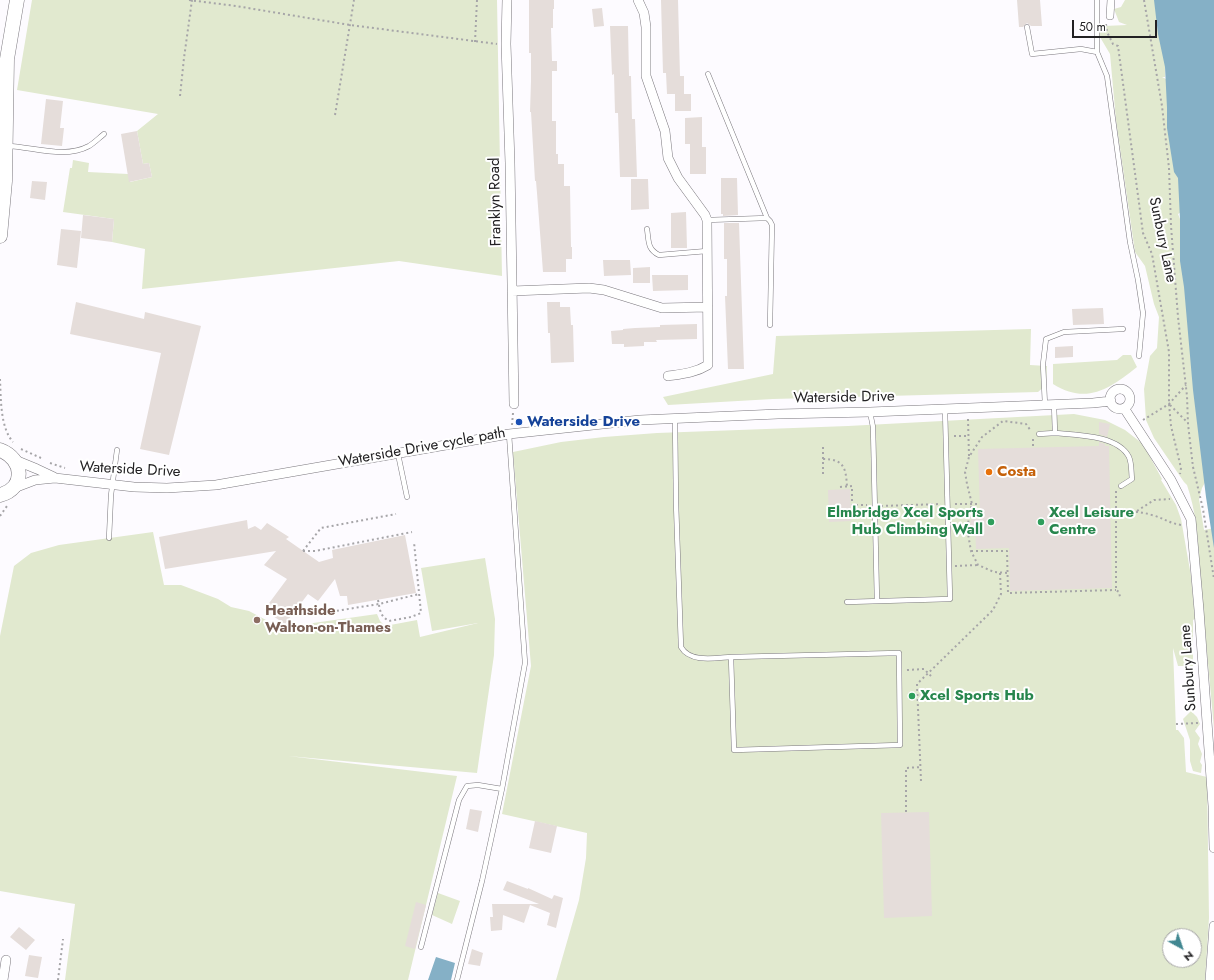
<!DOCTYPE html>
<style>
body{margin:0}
#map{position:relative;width:1214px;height:980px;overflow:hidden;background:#fdfbff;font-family:Jost,sans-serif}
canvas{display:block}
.north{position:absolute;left:1162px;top:928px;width:40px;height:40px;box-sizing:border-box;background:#fff;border:1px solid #a7a6a7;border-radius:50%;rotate:140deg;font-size:11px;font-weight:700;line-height:16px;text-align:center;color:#222123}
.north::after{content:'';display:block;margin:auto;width:14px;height:18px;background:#418791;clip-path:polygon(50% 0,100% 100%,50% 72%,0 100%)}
.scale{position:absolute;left:1072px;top:20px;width:85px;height:18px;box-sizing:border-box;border:2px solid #222123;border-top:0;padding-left:5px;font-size:12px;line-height:14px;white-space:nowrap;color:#222123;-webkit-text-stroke:3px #fff;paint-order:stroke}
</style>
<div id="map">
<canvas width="1214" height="980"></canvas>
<div class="north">N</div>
<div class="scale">50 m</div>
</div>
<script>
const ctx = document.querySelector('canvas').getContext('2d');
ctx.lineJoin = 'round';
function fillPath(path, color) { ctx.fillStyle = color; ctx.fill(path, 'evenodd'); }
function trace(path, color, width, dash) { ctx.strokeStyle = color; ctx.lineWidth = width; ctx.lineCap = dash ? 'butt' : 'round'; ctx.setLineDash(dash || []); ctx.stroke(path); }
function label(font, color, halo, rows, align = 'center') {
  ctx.font = font + ' Jost,sans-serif'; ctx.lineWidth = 4; ctx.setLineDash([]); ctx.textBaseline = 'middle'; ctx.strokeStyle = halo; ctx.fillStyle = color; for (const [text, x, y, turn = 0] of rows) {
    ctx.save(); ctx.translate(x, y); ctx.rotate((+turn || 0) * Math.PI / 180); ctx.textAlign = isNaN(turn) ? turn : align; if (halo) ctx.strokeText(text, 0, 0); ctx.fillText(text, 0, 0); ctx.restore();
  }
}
const green = new Path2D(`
 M32 0H497L502 276 399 261 142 289 145 249 112 242 114 219 63 212 70 168H72L73 160 89 163 88 172 128 174 130 182 152 177 149 163 143 164 137 131 158 114 17 90Z
 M1125 0H1165V77H1162L1170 81 1188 208 1178 214 1182 224 1209 475 1202 488 1199 499 1204 530 1214 528V729L1199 564C1198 535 1196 512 1187 485L1184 482 1154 438 1146 420 1144 389 1150 356 1157 348 1159 317 1154 304 1145 266 1135 252 1116 120 1110 54 1097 32 1104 26 1127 25 1119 22 1114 9 1121 7Z
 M1031 329 1030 365 1047 366 1046 385 1038 392 773 399 668 405 663 397 773 374 776 336Z
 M1123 355H1131L1137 367C1109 389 1087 405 1053 384V364L1117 360Z
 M1074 414 1105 420 1125 430 1143 444 1162 479 1161 480 1176 505 1181 519 1191 576 1195 619 1193 620V666H1178L1173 648 1176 730H1178L1184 738 1186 772 1207 777 1209 918 1205 980H556L579 900 586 858 587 833 502 814 531 666 513 452 561 442 604 437 657 433 848 426ZM1170 936H1194V960H1170Z
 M153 532 164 585H181L218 599 231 607 249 611 283 629 292 626 377 614 380 621 385 626 417 620 420 637 478 623 432 631 421 568 485 558 495 619 494 655 477 773 288 756 457 776 408 980H65L75 904 0 891V636L14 566 31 553 59 545Z
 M1191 711 1197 717 1200 724 1195 731 1200 738 1198 744 1202 754 1200 762 1202 765 1201 773 1193 771 1190 761V740L1183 719Z
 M438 893 460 901 452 924 432 915Z`);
const water = new Path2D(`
 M1154 0H1214V548L1206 497 1193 390 1184 287 1180 261V219L1178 178 1174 172 1167 128V108L1165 67 1158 34Z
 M436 957 455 963 451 980H428Z`);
const building = new Path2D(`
 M529 0H554V9H553V28H551L552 61H557V71H552V121H556V154H558V164H564V186H570L571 247H572V259H566V272H543L537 193 536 181H535L531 112H530L531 81V53H529Z
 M661 0H678L680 76H684V94H691V111H675V94H667L666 73H663Z
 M1017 0H1040L1042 26H1031L1027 23 1023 27H1019Z
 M602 8 604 26 594 27 592 9Z
 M610 26H628L629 76H631L632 119H635L637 177H620L618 113H615L614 74 612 75Z
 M46 99 63 101 60 128H64L62 146 41 144Z
 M702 117V147H706V174H690V144H685V118Z
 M137 131 143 164 149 163 152 177 129 182 121 134Z
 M721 178H737L738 215 723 216V214H721Z
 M631 179H648L649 209 631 210Z
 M32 181 47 182 45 200 30 198Z
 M686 212 687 248H671V213Z
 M83 215 114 219 112 242 81 238Z
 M724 223H739L744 369H728L725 296H727V259H724Z
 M61 229 81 231 77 268 57 265Z
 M603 260H630L631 275 604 276Z
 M650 267V283H633V268Z
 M652 275H688V290L653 291Z
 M76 302 144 319 145 312 201 326 169 455 140 449 161 353 70 334Z
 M547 302H560V307H570L571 325H573L574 362 551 363 550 333H548Z
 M1103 308 1104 324 1073 325 1072 309Z
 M697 324V339L656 340 657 342H644V346L624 347V344H612L611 331 623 330V329L635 328 660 327V325Z
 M1073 346V357L1055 358V347Z
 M1099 422 1110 424 1107 437 1099 434Z
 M1099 442 1105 444V446H1109L1112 588 1010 591 1009 548 976 549 975 528H969L972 516 980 514 978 449 1099 446Z
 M850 489 851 521 829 522 828 490Z
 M247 520 248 529 255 526 261 530 267 523 289 537 286 539 319 562 333 558 332 550 405 535 416 593 348 605 347 596H340L335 579 318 601 308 594 285 624 264 610 287 579 264 565 276 551 165 569 159 537Z
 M470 809 482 811 478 832 466 829Z
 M929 812 932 916 884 918 881 813Z
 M535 821 557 826 551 853 529 848Z
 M507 881 528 889V888L552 899 554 895 563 898 556 928 547 925 550 913 530 905 524 923 503 915 502 930 491 931 490 917H493L492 904H539L503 890Z
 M416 902 426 905 415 949 405 946Z
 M19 927 35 940 26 950 10 937Z
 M472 949 483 953 480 966 468 964Z
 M29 955 42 957 38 978 25 976Z`);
const path = new Path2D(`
 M189 0 236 6 350 25 497 44
 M1144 0 1162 106 1169 168 1171 226 1178 317 1187 396 1188 424 1193 467 1203 509 1214 579
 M1106 24 1107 32 1113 44 1118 46 1143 233 1152 254 1169 352V404L1171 426 1181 468 1180 474
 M475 42 477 0
 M180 96 184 58 192 0
 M335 115 354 0
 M0 379C1 399 0 427 13 442
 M1170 405 1188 423
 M968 419 969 456
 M1143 420 1169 404 1186 385
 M512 425 513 413
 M954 436H969
 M1033 439V448
 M21 449 41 458
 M823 459C844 459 846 468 847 487
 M50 463 65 468
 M823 474V447
 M840 487 852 486V505
 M1116 491V590L1119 592 1120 597
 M955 504H980
 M851 505H867
 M881 506 941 504
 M1137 511 1154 500 1170 499
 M1111 512C1126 511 1139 511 1152 515 1163 518 1171 524 1182 525
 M0 516 7 506
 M303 551H315L412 532
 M303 551 321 528 396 514
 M971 551H1007L1008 593 1116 590
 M955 566 978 565
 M1007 573 994 572 978 565 971 551 967 528 972 504 967 484 965 472 969 457 982 437 1003 421 1026 424 1031 431
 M378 600C380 610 380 616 389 621L411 617 421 613 414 542
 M301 604 308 612 317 614 379 604 419 594
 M907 670 924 669 931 676
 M1176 724 1198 723
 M921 781 917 684 993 610 1001 594 1000 573
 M906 812V768L921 767
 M58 980 63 939`);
const service = new Path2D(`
 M1027 27 1032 54 1081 49 1097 52 1107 76 1130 242 1138 280 1143 313 1139 356
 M1097 52V0
 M8 146C33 147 65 159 89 146 94 143 99 138 104 134
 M767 218 770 221 772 225 770 325
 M707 220 767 218 708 74
 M647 229C649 241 647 249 659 255L707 251
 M1045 405 1043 364 1046 339 1064 332 1123 329
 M870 412 873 427 877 601
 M675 418 676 503 681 647C690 663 715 658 731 657
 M1055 433C1077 435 1118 435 1129 457 1132 464 1131 472 1132 479L1121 486
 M1039 434 1055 433 1054 404
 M398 454 407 497
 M109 538 111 495 117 450
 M847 602 950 599 945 409
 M899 653 900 745 734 750 731 657Z
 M421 947 459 800 467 786 478 785 502 789
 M457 980 482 881 502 789 525 663 509 434`);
const pedestrian = new Path2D(`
 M1110 16 1111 0`);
const minor = new Path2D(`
 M507 0 506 44 510 163 514 404
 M638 0 644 13 646 27V76L665 131 668 158 678 178 705 215 707 220 708 365C695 373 682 374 668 376
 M512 291 589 288 604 290 662 308 708 307
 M1110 399a10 10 0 1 1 20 0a10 10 0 1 1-20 0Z
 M1124 408 1171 480 1191 519 1199 610 1213 806 1214 848
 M15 460 37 469 54 477
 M14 488 35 480 55 478 134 487 167 488 216 485 509 434 640 420 778 414 870 412 1093 403 1111 401
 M3 980 6 960
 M1210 980 1214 926`);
const primary = new Path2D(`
 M0 236 5 181 7 59 17 0
 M0 450C24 459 26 488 0 495`);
const markers = [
 [519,422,4,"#1a4fb4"],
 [989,472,4,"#e8710a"],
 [991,522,4,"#2e9e5b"],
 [1041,522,4,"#2e9e5b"],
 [257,620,4,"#8d6e63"],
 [912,696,4,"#2e9e5b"]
];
const streetNames = [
 ["Franklyn Road",496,202,-91],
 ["Sunbury Lane",1162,240,78],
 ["Waterside Drive",844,398,-1],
 ["Waterside Drive cycle path",422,448,-10],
 ["Waterside Drive",130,470,3],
 ["Sunbury Lane",1189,668,-94]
];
const transitNames = [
 ["Waterside Drive",527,422]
];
const foodNames = [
 ["Costa",997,472]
];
const leisureNames = [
 ["Elmbridge Xcel Sports",983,513,"right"],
 ["Hub Climbing Wall",983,530,"right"],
 ["Xcel Leisure",1049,513],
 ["Centre",1049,530],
 ["Xcel Sports Hub",920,696]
];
const educationNames = [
 ["Heathside",265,611],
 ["Walton-on-Thames",265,628]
];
fillPath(green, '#e1e9cf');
fillPath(water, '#85b0c6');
fillPath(building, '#e5ddda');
trace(service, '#7b787e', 5.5);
trace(pedestrian, '#7b787e', 8);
trace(minor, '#7b787e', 10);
trace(primary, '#7b787e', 15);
trace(path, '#a6a5a8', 2, [2, 3]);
trace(service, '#fff', 4.5);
trace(pedestrian, '#fff', 7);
trace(minor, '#fff', 9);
trace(primary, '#fff', 14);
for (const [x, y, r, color] of markers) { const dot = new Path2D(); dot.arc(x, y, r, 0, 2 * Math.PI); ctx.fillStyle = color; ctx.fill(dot); trace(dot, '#fff', 1.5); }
label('15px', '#222123', '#fff', streetNames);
label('bold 15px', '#164399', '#fff', transitNames, 'left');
label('bold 15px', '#c56008', '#fff', foodNames, 'left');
label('bold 15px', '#27864d', '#fff', leisureNames, 'left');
label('bold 15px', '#785e54', '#fff', educationNames, 'left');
</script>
